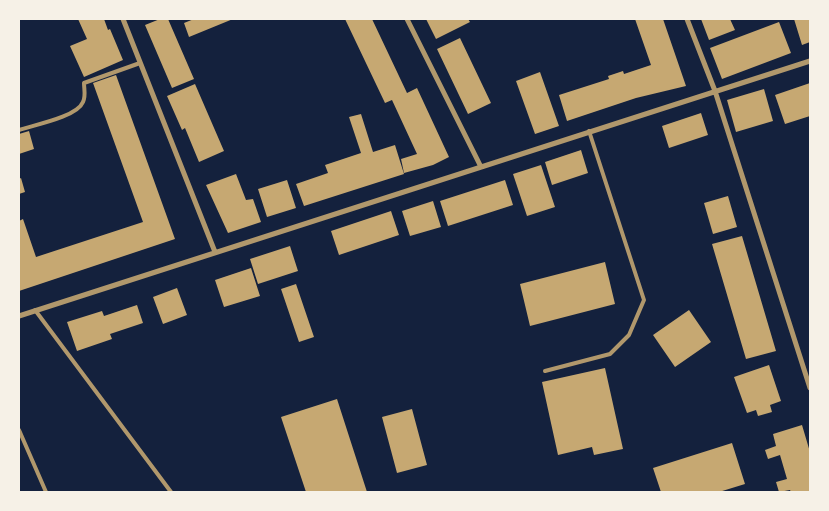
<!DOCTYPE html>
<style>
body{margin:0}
#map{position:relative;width:829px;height:511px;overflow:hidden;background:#14213d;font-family:"PT Serif",serif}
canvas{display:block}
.frame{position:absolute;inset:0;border:20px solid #f6f1e7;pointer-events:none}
</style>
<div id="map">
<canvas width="829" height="511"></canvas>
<div class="frame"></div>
</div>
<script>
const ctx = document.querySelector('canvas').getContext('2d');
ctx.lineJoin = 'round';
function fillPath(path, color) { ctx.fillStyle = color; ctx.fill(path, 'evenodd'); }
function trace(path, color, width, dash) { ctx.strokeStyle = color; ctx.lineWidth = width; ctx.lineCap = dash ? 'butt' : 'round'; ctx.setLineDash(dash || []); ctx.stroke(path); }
const building = new Path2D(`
 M78 19H104L108 30 110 29 123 60 84 77 70 46 87 39Z
 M160 19H168L194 79 172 88 145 25Z
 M194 19H233L189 37 184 23Z
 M345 19H372L407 93 417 88 449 157 433 165 404 173 401 159 417 154 392 100 385 103Z
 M426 19H468L470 22 436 39Z
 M635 19H663L686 86 636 98 567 121 559 95 609 79 608 76 623 71 624 74 651 65Z
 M701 19H730L735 30 709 40Z
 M794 19H810V42L802 45Z
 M779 22 791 53 722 79 710 48Z
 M460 38 491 103 468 114 437 49Z
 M540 72 559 126 535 134 516 81Z
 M116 75 175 239 19 291V221L23 219 36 257 143 222 93 83Z
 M810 83V116L785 124 775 95Z
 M195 84 224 151 199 162 185 128 182 130 167 96Z
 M764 89 773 121 736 132 727 100Z
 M701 113 708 135 669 148 662 126Z
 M361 114 373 152 395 145 404 174 304 206 296 184 328 173 325 165 361 153 349 117Z
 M29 131 34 149 19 154V134Z
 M581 150 588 173 552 185 545 162Z
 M541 165 555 207 527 216 513 174Z
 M236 174 246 200 253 199 261 222 228 233 206 185Z
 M21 178 25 192 19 194V179Z
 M287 180 296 208 267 217 258 189Z
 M505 180 513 205 448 226 440 201Z
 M728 196 737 227 713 234 704 203Z
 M433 201 441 227 410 236 402 211Z
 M391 211 399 235 339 255 331 231Z
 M742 236 776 351 746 359 712 244Z
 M290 246 298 271 258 284 250 259Z
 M605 262 615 304 530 326 520 284Z
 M251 268 260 296 224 307 215 280Z
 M296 284 314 337 299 342 281 289Z
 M177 288 187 315 163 324 153 297Z
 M137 305 143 323 110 334 112 339 77 351 67 322 102 311 104 316Z
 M689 310 711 342 675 367 653 335Z
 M769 365 781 401 770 405 772 412 758 416 756 410 747 413 734 377Z
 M605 368 623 449 594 455 592 447 558 455 542 382Z
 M337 399 367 492H306L281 417Z
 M412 409 427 465 397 473 382 417Z
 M802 425 810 452V492H791L790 490 779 492 776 482 787 479 780 455 768 459 765 450 776 446 773 434Z
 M732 443 745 484 719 492H661L653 468Z`);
const service = new Path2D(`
 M19 130C34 125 77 117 83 102 86 96 84 89 84 83L140 63
 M35 310 171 492
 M545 371 610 354 629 335 644 300 589 131
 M19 430 46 492`);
const minor = new Path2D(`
 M123 19 215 252
 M407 19 481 167
 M687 19 715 91 810 388
 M19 316 810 61`);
fillPath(building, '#c6a872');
trace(service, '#b1986c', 4);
trace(minor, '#b1986c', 5);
</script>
